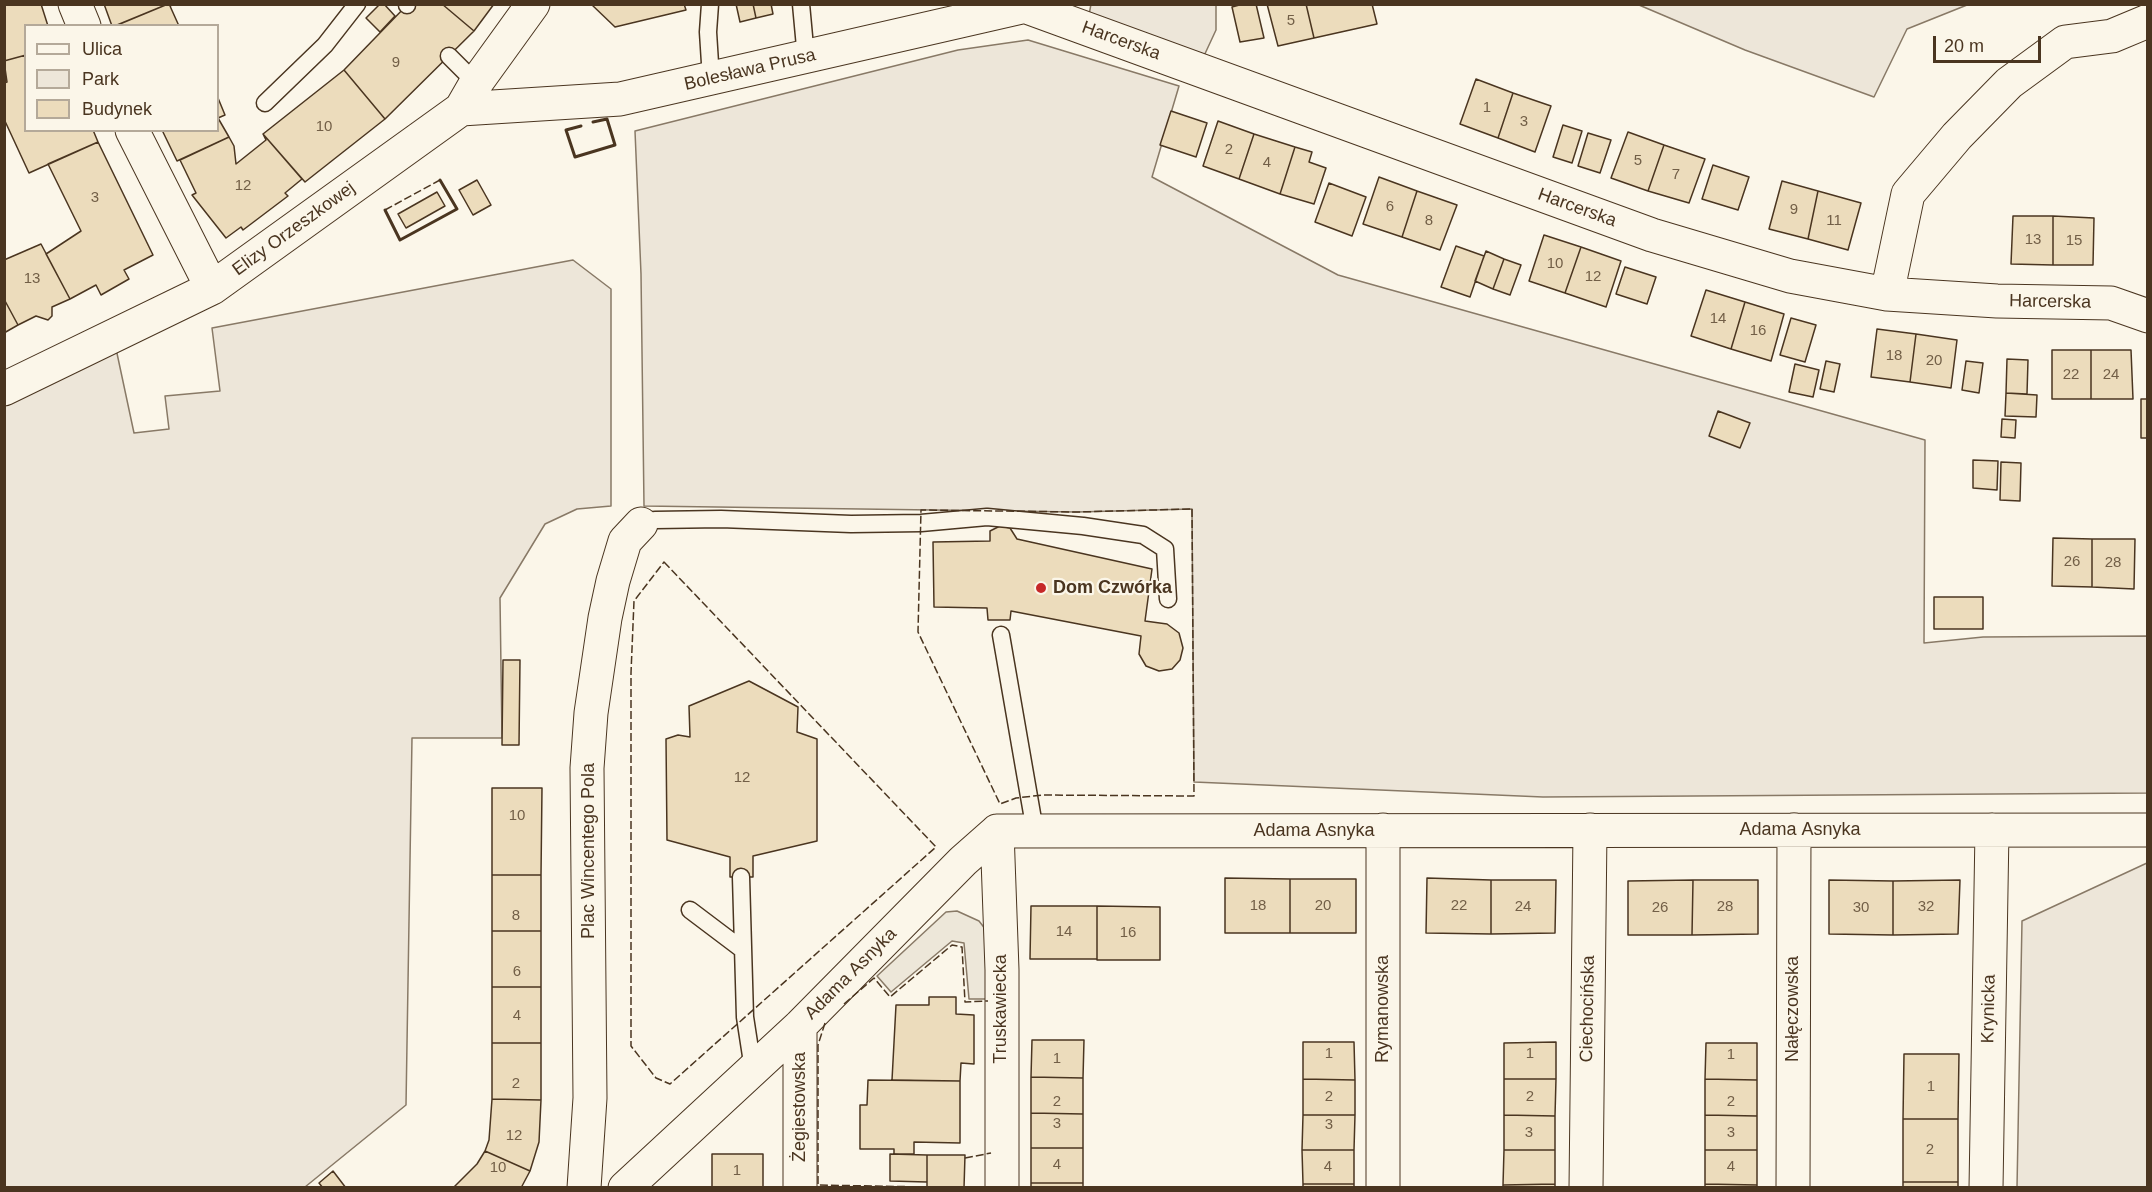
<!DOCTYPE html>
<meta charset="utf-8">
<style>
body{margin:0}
#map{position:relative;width:2152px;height:1192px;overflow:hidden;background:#fbf6e9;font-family:Arial,sans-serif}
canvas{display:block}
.frame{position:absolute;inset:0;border:6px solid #4a3520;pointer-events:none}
.legend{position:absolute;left:24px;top:24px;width:195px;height:108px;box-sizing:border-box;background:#fbf6e9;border:2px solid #b4a999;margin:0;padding:8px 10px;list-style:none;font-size:18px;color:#4a3520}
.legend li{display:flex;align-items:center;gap:12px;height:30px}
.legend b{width:30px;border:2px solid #b4a999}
.scale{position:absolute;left:1933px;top:36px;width:108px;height:27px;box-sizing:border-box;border:3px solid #4a3520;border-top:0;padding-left:8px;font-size:18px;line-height:21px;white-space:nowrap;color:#4a3520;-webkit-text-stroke:4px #fbf6e9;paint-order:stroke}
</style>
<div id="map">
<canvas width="2152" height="1192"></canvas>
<div class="frame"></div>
<ul class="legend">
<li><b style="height:8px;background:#fbf6e9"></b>Ulica</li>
<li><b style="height:16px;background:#ede6d9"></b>Park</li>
<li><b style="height:16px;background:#ecdcbc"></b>Budynek</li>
</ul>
<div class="scale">20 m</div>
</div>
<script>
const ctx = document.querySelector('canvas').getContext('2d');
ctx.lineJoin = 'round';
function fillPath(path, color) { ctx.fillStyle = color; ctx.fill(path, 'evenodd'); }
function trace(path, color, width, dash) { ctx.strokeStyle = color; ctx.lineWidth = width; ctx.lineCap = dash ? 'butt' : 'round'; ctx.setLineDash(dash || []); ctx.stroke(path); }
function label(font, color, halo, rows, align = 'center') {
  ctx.font = font + ' Arial,sans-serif'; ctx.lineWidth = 4.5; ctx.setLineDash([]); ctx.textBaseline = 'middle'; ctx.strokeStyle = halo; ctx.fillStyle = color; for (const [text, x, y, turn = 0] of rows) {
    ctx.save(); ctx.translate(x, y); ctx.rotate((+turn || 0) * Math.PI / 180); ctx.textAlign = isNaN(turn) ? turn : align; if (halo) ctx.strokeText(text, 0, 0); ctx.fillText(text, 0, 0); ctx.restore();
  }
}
const green = new Path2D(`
 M1091 4 1216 5V30L1203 58 1089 15Z
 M1639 5H1967L1907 29 1874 97 1745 50Z
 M1028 40 1179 86 1152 177 1338 275 1925 440 1924 643 1983 637 2147 636V793L1543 797 1194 782 1192 509 1077 512 644 506 641 274 635 131 958 50Z
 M573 260 611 289V506L577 509 545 524 500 598 502 738H412L406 1105 305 1187H5L4 397 115 344 134 433 169 429 165 396 220 391 212 328Z
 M2147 863V1187H2017L2022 921Z`);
const parking = new Path2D(`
 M957 911 979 921 986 930 991 999H969L964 943 952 941 891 992 877 976 946 912Z`);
const building = new Path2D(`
 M4 4H41L48 26H26V55L4 61Z
 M104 4H168L115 26H112Z
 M168 4H174L170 6 179 26 117 25Z
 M380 4H384L395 16 380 32 366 18Z
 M442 4H494L474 31Z
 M442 4 474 31 385 119 344 70 407 5Z
 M591 4H684L686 10 615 27Z
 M736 4H753L756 18 740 22Z
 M753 4H771L773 14 756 18Z
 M1243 4H1256L1264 38 1240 42 1232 7Z
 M1267 4H1306L1314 38 1278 46Z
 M1306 4H1372L1377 24 1314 38Z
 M26 55V130H93L98 142 29 173 4 119V83L7 82 4 61Z
 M344 70 385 119 305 182 263 134Z
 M1476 79 1513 93 1498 138 1460 124Z
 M1513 93 1551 106 1535 152 1498 138Z
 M218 98 225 115 218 118 229 137 177 161 162 130H218Z
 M1171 111 1207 123 1196 157 1160 145Z
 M1218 121 1254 134 1239 179 1203 166Z
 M1563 125 1582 131 1572 163 1553 157Z
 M1628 132 1664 145 1648 191 1611 178Z
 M1588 133 1611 140 1600 173 1578 166Z
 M263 134 302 179 285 193 288 196 243 230 241 227 226 238 192 195 196 193 180 160 229 137 234 146 236 164 266 140Z
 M1254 134 1295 147 1280 194 1239 179Z
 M98 142 153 255 124 270 129 279 101 295 96 285 70 299 46 254 81 231 48 164Z
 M1664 145 1705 159 1689 203 1648 191Z
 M1295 147 1312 152 1309 162 1326 168 1314 204 1280 194Z
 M1713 165 1749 177 1738 210 1702 199Z
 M1379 177 1417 191 1402 237 1363 224Z
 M477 180 491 205 473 215 459 190Z
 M1782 181 1818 191 1808 239 1769 229Z
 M1329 183 1366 197 1352 236 1315 222Z
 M1417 191 1457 205 1440 250 1402 237Z
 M1818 191 1861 203 1848 250 1808 239Z
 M437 192 445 206 406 228 398 214Z
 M2013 216H2053V265L2011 264Z
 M2053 216 2094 218 2093 265H2053Z
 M1544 235 1581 247 1565 293 1529 281Z
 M41 244 70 299 52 307V316L48 320 36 316 18 325 4 299V260Z
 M1456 246 1484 256 1470 297 1441 287Z
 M1581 247 1621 261 1606 307 1565 293Z
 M1486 251 1504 259 1493 289 1475 281Z
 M1504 259 1521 265 1510 295 1493 289Z
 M1625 267 1656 277 1647 304 1616 294Z
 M1706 290 1745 302 1731 349 1691 336Z
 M4 299 18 325 4 333Z
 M1745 302 1784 314 1771 361 1731 349Z
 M1791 318 1816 325 1805 362 1780 355Z
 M1877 329 1916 334 1910 382 1871 377Z
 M1916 334 1957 340 1951 388 1910 382Z
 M2052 350H2091V399H2052Z
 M2091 350H2131L2133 399H2091Z
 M2007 359 2028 360 2027 394 2006 393Z
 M1826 361 1840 364 1834 392 1820 389Z
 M1966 361 1983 363 1979 393 1962 390Z
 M1795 364 1819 370 1813 397 1789 392Z
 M2006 393 2037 395 2036 417 2005 416Z
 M2141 399H2148V438H2141Z
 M1718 411 1750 423 1740 448 1709 436Z
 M2002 419 2016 420 2015 438 2001 437Z
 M1973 460 1998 461 1997 490 1973 488Z
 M2001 462 2021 463 2020 501 2000 500Z
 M1000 526 1010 528 1017 539 1152 569 1145 621 1167 624 1179 633 1183 648 1180 660 1172 669 1159 671 1146 666 1139 654 1141 636 1011 611 1010 620H988L987 608 934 607 933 542 990 541V531Z
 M2053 538 2092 539V587L2052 586Z
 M2092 539H2135L2134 589 2092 587Z
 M1934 597H1983V629H1934Z
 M503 660H520L519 745H502Z
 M749 681 798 707 797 732 817 739V841L753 856V877H730V857L667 840 666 739 678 735 690 737 689 706Z
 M492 788H542L541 875H492Z
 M492 875H541V931H492Z
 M1225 878 1290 879V933H1225Z
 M1427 878 1491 880V934L1426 933Z
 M1290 879H1356V933H1290Z
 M1491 880H1556L1555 933 1491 934Z
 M1693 880 1692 935H1628V881Z
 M1693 880H1758V934L1692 935Z
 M1829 880 1893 881V935L1829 934Z
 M1960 880 1958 934 1893 935V881Z
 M1031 906H1097V959H1030Z
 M1097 906 1160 907V960H1097Z
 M492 931H541V987H492Z
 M492 987H541V1043H492Z
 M929 997H956V1014L974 1015V1064L961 1063 960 1081 892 1080 896 1005H929Z
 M1032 1040H1084L1083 1078 1031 1077Z
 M1303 1042H1354L1355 1080 1303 1079Z
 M1556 1042V1079H1504V1043Z
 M492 1043H541V1100L492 1099Z
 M1706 1043H1757V1080L1705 1079Z
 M1904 1054H1959L1958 1119H1903Z
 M1031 1077 1083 1078V1114L1031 1113Z
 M1303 1079 1355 1080V1115H1303Z
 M1504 1079H1556L1555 1116 1504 1115Z
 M1705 1079 1757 1080V1116L1705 1115Z
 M868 1080 960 1081V1143L914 1142V1154H894V1149H860V1105H867Z
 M492 1099 541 1100 539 1142 530 1171 485 1151 489 1140Z
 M1031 1113 1083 1114V1148H1031Z
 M1303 1115H1355L1354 1150H1302Z
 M1504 1115 1555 1116V1150H1504Z
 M1705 1115 1757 1116V1150H1705Z
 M1903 1119H1958V1182H1903Z
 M1031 1148H1083V1183H1031Z
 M1302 1150H1354V1184H1303Z
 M1504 1150H1555V1184L1503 1185Z
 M1705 1150H1757V1185L1705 1184Z
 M485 1151 530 1171 521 1188H453L477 1164Z
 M712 1154H763V1188H712Z
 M890 1154 927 1155V1182L890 1181Z
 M927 1155H965L964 1188H927Z
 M333 1171 346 1188H323L319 1183Z
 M1903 1182H1958V1188H1903Z
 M1031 1183H1083V1188H1031Z
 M1303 1184H1354V1188H1303Z
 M1555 1184V1188H1503V1185Z
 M1705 1184 1757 1185V1188H1705Z`);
const lane = new Path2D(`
 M407 4V5
 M710 4 708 32 711 79
 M801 4 806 58
 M449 56 476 83
 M265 103 325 45 357 4
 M641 524 655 520 721 519 851 524 921 523 987 517 1083 526 1143 535 1165 549 1168 599
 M1001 635 1035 831
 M741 877 745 1017 753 1069
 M690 910 743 950`);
const street = new Path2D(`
 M75 4 84 26
 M1027 7 1652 235 1790 276 1887 294 1997 301 2111 303 2148 316
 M461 109 620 99 1035 4
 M132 130 212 288
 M1887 294 1908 194 1957 136 2009 83 2065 42 2112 36 2148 21
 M4 389 212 288 461 109 476 83 533 4
 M1383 830V1188
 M997 831 1002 970V1188
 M584 1188 590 1098 587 768 591 713 605 618 613 581 625 541 641 524
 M625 1188 800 1026 963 861 997 831 2148 830
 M800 1188V1026
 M1586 1188 1590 830
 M1793 1188 1794 830
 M1986 1188 1992 830`);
const fence = new Path2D(`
 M385 210 440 180
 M1192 509 1194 796 1043 795 1016 798 1000 804 918 632 921 510 1077 512Z
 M664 562 936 847 670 1084 656 1078 631 1046V673L634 601Z
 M844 1004 874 978 890 997 952 945 962 947 965 1002 988 1001
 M825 1023 818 1045V1185L927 1187
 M965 1158 991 1153`);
const wall = new Path2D(`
 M581 126 566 130 575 157 615 145 607 119 593 122
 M385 210 400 240 457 209 440 180`);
const markers = [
 [1041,588,6,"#c62828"]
];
const numberNames = [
 ["5",1291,21],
 ["9",396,63],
 ["1",1487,108],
 ["3",1524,122],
 ["10",324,127],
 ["2",1229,150],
 ["5",1638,161],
 ["4",1267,163],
 ["7",1676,175],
 ["12",243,186],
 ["3",95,198],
 ["6",1390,207],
 ["9",1794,210],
 ["8",1429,221],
 ["11",1834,221],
 ["13",2033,240],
 ["15",2074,241],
 ["10",1555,264],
 ["12",1593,277],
 ["13",32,279],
 ["14",1718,319],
 ["16",1758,331],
 ["18",1894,356],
 ["20",1934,361],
 ["22",2071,375],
 ["24",2111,375],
 ["26",2072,562],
 ["28",2113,563],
 ["12",742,778],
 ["10",517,816],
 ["18",1258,906],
 ["20",1323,906],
 ["22",1459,906],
 ["24",1523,907],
 ["28",1725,907],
 ["32",1926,907],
 ["26",1660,908],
 ["30",1861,908],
 ["8",516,916],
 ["14",1064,932],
 ["16",1128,933],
 ["6",517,972],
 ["4",517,1016],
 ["1",1329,1054],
 ["1",1530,1054],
 ["1",1731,1055],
 ["1",1057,1059],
 ["2",516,1084],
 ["1",1931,1087],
 ["2",1329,1097],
 ["2",1530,1097],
 ["2",1057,1102],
 ["2",1731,1102],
 ["3",1057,1124],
 ["3",1329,1125],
 ["3",1529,1133],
 ["3",1731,1133],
 ["12",514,1136],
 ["2",1930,1150],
 ["4",1057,1165],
 ["4",1328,1167],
 ["4",1731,1167],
 ["10",498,1168],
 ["1",737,1171]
];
const streetNames = [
 ["Harcerska",1121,41,20],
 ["Bolesława Prusa",750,70,-13],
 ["Harcerska",1577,208,20],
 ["Elizy Orzeszkowej",294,229,-36],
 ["Harcerska",2050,302,1],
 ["Adama Asnyka",1800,830],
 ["Adama Asnyka",1314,831],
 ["Plac Wincentego Pola",589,851,-90],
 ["Adama Asnyka",851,974,-45],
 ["Truskawiecka",1001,1009,-90],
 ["Rymanowska",1383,1009,-90],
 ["Ciechocińska",1588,1009,-89],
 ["Nałęczowska",1793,1009,-90],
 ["Krynicka",1989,1009,-89],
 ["Żegiestowska",800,1107,-90]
];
const poiNames = [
 ["Dom Czwórka",1053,588]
];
fillPath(green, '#ede6d9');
trace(green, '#887966', 1.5);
fillPath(parking, '#ede7d9');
trace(parking, '#887966', 1.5);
fillPath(building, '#ecdcbc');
trace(building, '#4a3520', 1.5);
trace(lane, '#4a3520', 19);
trace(street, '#4a3520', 35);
trace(lane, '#fbf6e9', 16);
trace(street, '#fbf6e9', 33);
trace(fence, '#4a3520', 1.5, [8, 3]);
trace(wall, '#4a3520', 3);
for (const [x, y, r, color] of markers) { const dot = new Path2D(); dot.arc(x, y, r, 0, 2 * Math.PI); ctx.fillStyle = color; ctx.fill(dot); trace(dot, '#fbf6e9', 2); }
label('15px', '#725f47', null, numberNames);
label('18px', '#4a3520', '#fbf6e9', streetNames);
label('bold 18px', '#4a3520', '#fbf6e9', poiNames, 'left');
</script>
